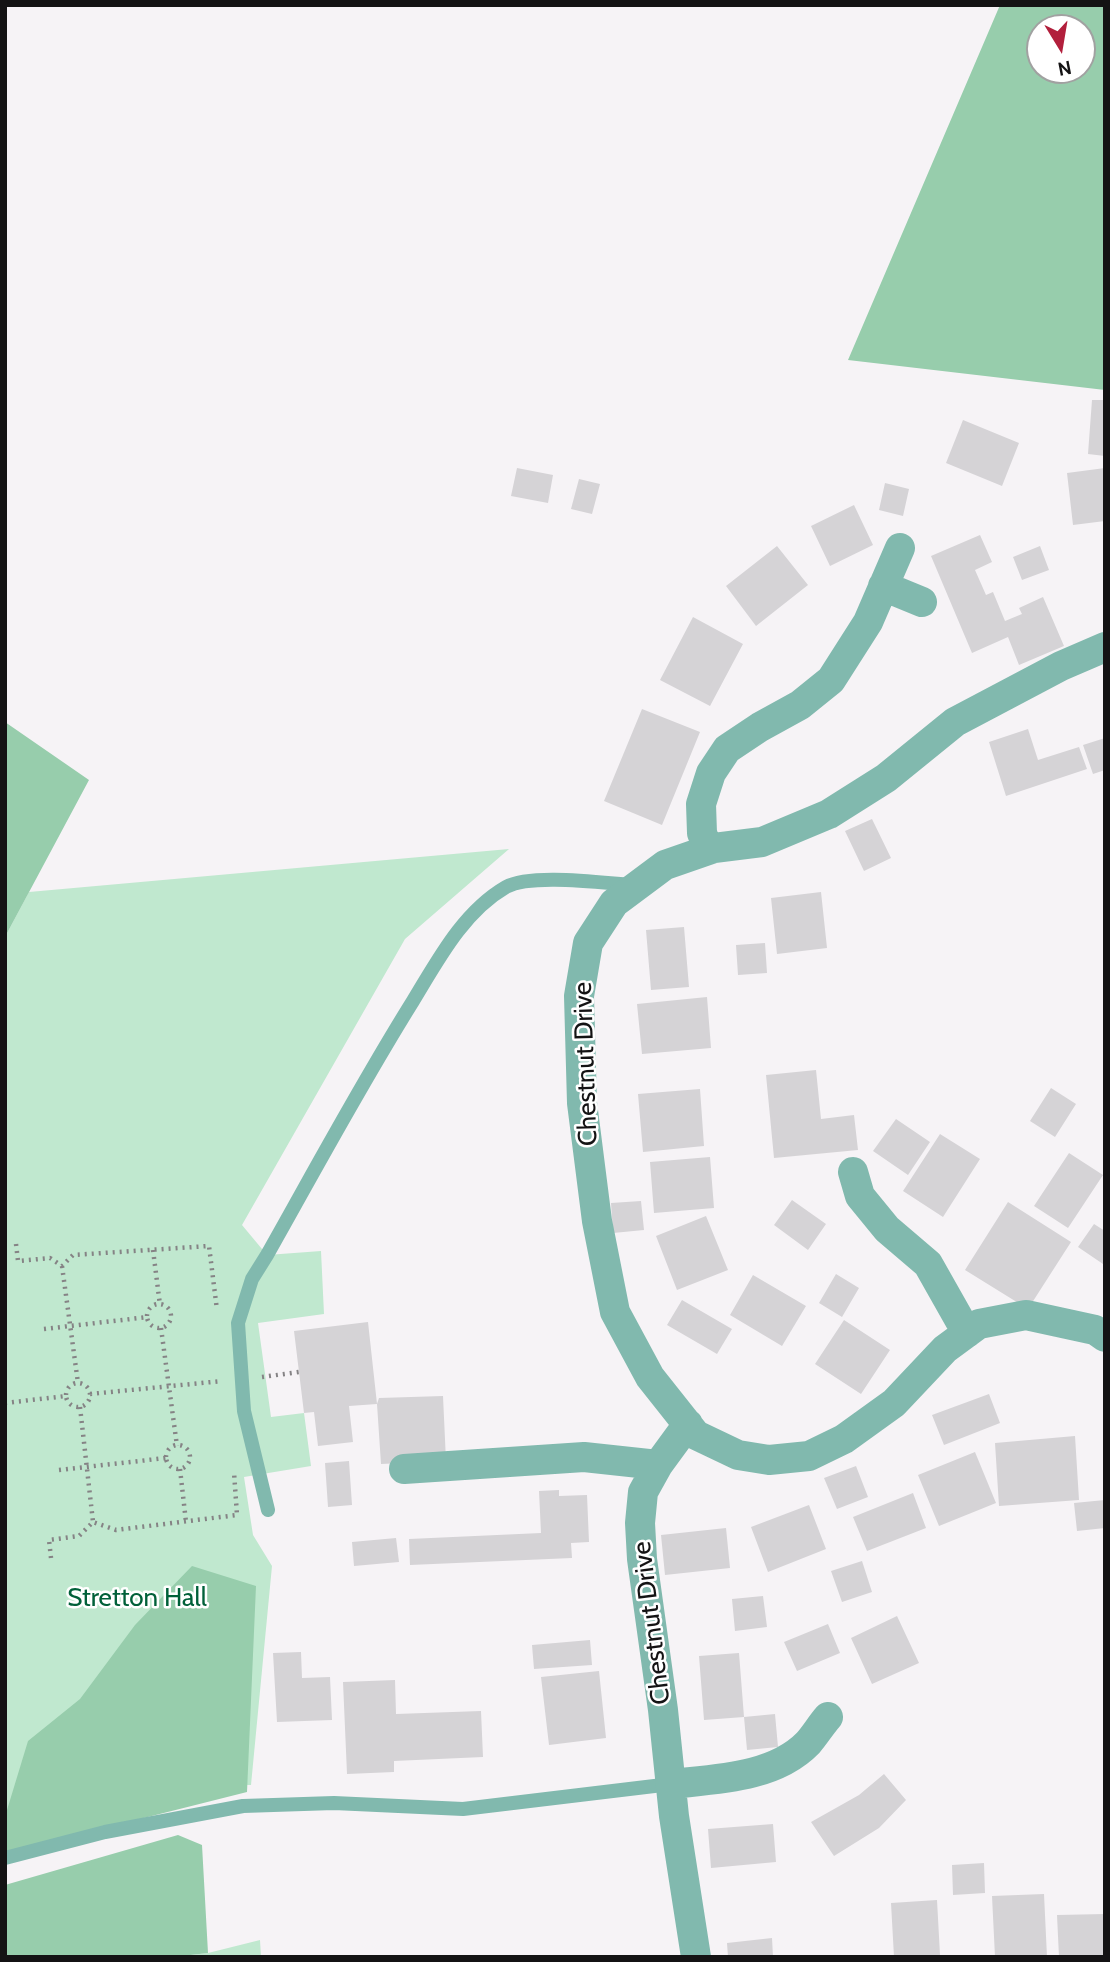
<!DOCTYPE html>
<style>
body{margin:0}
#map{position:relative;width:1110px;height:1962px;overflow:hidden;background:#f6f3f6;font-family:Cabin,sans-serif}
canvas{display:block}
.frame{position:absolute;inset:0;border:7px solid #141314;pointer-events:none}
.north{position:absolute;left:1026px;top:14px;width:70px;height:70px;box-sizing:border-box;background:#fff;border:2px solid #a1a1a1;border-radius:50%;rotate:169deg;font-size:19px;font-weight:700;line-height:28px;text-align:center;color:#141314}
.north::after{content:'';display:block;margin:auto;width:24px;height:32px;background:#b21f3c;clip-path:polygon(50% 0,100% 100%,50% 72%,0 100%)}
</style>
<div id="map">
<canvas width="1110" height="1962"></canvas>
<div class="frame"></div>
<div class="north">N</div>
</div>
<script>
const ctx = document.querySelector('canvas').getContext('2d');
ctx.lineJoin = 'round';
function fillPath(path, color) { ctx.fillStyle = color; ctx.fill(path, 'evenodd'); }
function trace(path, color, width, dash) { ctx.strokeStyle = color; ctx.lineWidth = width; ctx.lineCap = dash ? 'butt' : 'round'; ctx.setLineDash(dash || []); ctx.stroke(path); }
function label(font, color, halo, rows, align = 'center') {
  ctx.font = font + ' Cabin,sans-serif'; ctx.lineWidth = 5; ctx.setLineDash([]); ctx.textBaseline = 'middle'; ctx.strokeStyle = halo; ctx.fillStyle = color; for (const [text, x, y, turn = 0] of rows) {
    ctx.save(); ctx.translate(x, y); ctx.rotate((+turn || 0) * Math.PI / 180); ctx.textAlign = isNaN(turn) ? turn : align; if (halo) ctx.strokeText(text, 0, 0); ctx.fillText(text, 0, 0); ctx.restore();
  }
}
const green = new Path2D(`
 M509 849 405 939 242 1225 267 1255 321 1251 324 1314 258 1323 271 1417 304 1413 311 1466 244 1477 253 1535 272 1566 251 1785H211L5 1843V937L29 892Z
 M260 1940 261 1957H173L208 1953Z`);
const forest = new Path2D(`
 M1000 5H1105V390L848 360ZM1040 28H1082V70H1040Z
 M5 722 89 780 5 937Z
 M192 1566 256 1586 247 1792 5 1853V1810H7L28 1741 80 1699 135 1625Z
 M178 1835 202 1845 208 1953 173 1957H5V1885Z`);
const building = new Path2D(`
 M1092 400H1105V456L1088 454Z
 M963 420 1019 443 1002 486 946 463Z
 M517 468 553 475 548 503 511 496Z
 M1105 468V521L1073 525 1067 473Z
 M579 479 600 484 592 514 571 509Z
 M885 483 909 489 903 516 879 510Z
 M854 505 873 545 830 566 811 526Z
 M980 535 992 562 975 570 986 595 993 592 1005 621 1022 614 1019 608 1043 597 1064 646 1019 665 1008 637 972 653 931 556Z
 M777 546 808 585 756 626 726 586Z
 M1040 546 1049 570 1022 580 1013 557Z
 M693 617 743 644 710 706 660 680Z
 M642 709 700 732 662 825 604 801Z
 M1028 729 1038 760 1079 747 1087 769 1006 796 989 742Z
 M1105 738V770L1093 774 1083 745Z
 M872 819 891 858 864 871 845 831Z
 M821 892 827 948 777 954 771 898Z
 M684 927 689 987 651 990 646 930Z
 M765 943 767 973 738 975 736 945Z
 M707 997 711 1048 642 1054 637 1004Z
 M816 1070 821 1119 854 1115 858 1150 774 1158 766 1075Z
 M1051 1088 1076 1104 1055 1137 1030 1121Z
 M700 1089 704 1146 643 1152 638 1094Z
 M896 1119 930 1142 908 1175 873 1151Z
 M940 1134 980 1159 943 1217 903 1191Z
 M1069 1153 1103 1175 1068 1228 1034 1206Z
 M710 1157 714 1208 654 1213 650 1162Z
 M792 1200 826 1224 808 1250 774 1225Z
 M641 1201 644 1230 613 1233 611 1203Z
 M1008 1202 1071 1242 1028 1309 965 1270Z
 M706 1216 728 1270 677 1290 656 1236Z
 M1094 1224 1105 1231 1103 1264 1078 1247Z
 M836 1274 859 1288 842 1317 819 1303Z
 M753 1275 806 1306 782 1346 730 1315Z
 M682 1300 732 1329 717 1354 667 1325Z
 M844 1320 890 1350 861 1394 815 1364Z
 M368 1322 377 1404 349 1406 353 1442 318 1446 314 1412 304 1413 294 1331Z
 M989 1394 1000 1423 944 1445 932 1415Z
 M443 1396 446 1461 381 1464 377 1404 379 1398Z
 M1075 1436 1079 1500 999 1506 995 1443Z
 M975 1452 996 1503 939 1526 918 1475Z
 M349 1461 352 1505 328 1507 325 1463Z
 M856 1466 868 1497 837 1509 824 1478Z
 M559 1490V1496L587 1495 589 1542 571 1543 572 1558 410 1565 409 1539 541 1533 539 1491Z
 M913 1493 926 1528 867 1551 853 1517Z
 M1105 1500V1528L1077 1531 1074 1503Z
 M809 1505 826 1549 768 1572 751 1527Z
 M726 1528 730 1568 665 1575 661 1535Z
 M396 1538 399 1562 354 1566 352 1542Z
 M862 1561 872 1592 842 1602 831 1571Z
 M763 1596 767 1627 735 1631 732 1599Z
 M897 1616 919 1663 872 1684 851 1638Z
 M828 1624 840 1653 797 1671 784 1642Z
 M590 1640 592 1665 534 1669 532 1645Z
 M301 1652 302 1678 330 1677 332 1720 277 1722 273 1653Z
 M739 1653 744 1717 704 1720 699 1656Z
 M599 1671 606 1738 549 1745 541 1677Z
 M395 1680 396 1714 481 1711 483 1757 394 1761V1772L347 1774 343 1682Z
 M775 1714 778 1747 747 1750 744 1717Z
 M884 1774 906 1800 879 1828 834 1856 811 1822 859 1795Z
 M773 1824 776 1862 711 1868 708 1829Z
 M984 1863 985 1893 953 1895 952 1865Z
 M1044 1894 1047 1957H995L992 1896Z
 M937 1900 940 1955 894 1957 891 1903Z
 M1105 1914V1957H1059L1057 1915Z
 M772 1938 773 1957H728L727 1943Z`);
const path = new Path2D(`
 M16 1244 18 1261 50 1258 62 1266 73 1255 209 1246 217 1310
 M153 1250 160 1305
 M62 1266 78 1383
 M147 1316a12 12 0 1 1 24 0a12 12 0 1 1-24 0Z
 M161 1328 177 1446
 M44 1329 148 1317
 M262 1377 299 1372
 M66 1395a12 12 0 1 1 24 0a12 12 0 1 1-24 0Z
 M90 1394 222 1381
 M5 1403 66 1396
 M80 1407 93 1522
 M166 1457a12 12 0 1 1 24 0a12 12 0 1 1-24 0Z
 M180 1469 186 1522
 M59 1470 166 1458
 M51 1558 49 1540 79 1536 93 1522 116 1530 237 1515 234 1472`);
const service = new Path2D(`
 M268 1510 244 1411 238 1323 252 1279 267 1255C315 1170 361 1084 413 1001 438 960 463 912 506 887 531 873 603 883 633 885
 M5 1858 105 1832 243 1806 334 1803 463 1809 671 1784`);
const minor = new Path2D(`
 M883 586 922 602
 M1105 647 1061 666 955 722 886 778 829 814 762 842 714 848 665 865 614 903 588 943 579 996 582 1103 597 1221 615 1312 650 1377 696 1435 738 1455 769 1460 809 1456 844 1439 894 1403 945 1349 979 1324 1026 1315 1095 1330 1105 1337
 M708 850 702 833 701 804 711 773 727 749 760 727 800 705 831 680 868 622 900 548
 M853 1172 860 1196 887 1229 928 1264 967 1333
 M688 1424 658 1465 643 1492 640 1523 642 1559 663 1710 674 1816 696 1957
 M404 1469 584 1457 658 1465
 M671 1784C716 1779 774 1778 808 1743 815 1735 821 1725 828 1717`);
const streetNames = [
 ["Chestnut Drive",586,1064,-92],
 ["Chestnut Drive",652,1623,-97]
];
const parkNames = [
 ["Stretton Hall",137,1598]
];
fillPath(green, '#c0e8cf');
fillPath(forest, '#97cdac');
fillPath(building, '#d5d3d6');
trace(path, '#858385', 4.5, [2, 5]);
trace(service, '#81b9ae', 14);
trace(minor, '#81b9ae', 30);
label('26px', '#141314', '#fff', streetNames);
label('26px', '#006039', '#fff', parkNames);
</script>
